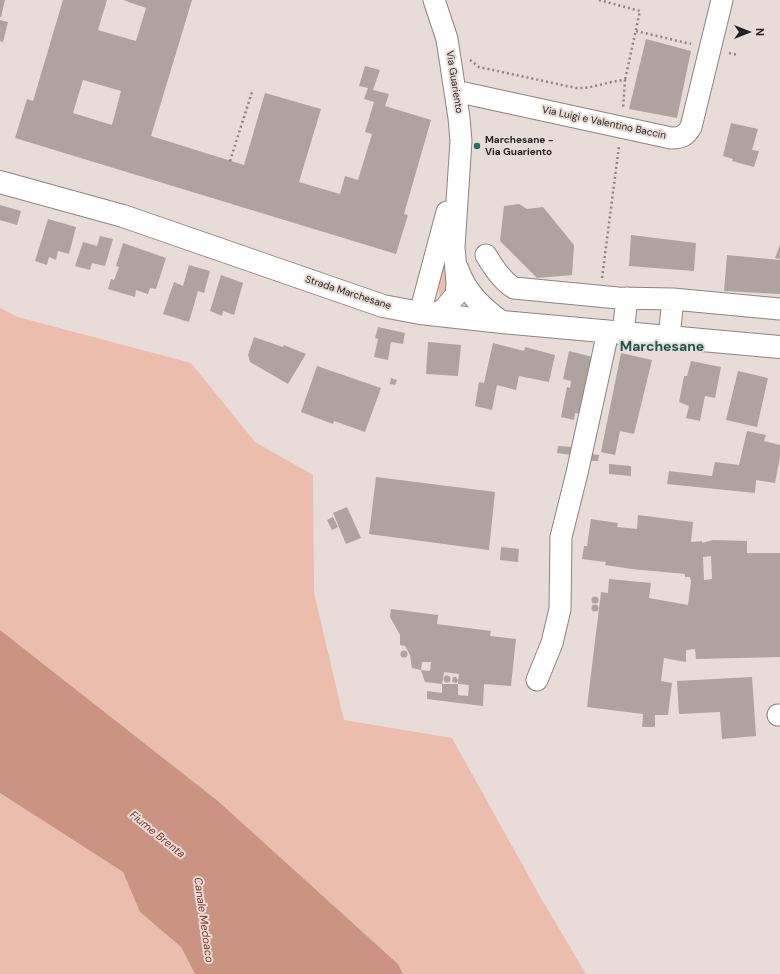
<!DOCTYPE html>
<style>
body{margin:0}
#map{position:relative;width:780px;height:974px;overflow:hidden;background:#e8dcd8;font-family:"DM Sans",sans-serif}
canvas{display:block}
.north{position:absolute;left:728px;top:12px;width:40px;height:40px;-webkit-text-stroke:3px #e8dcd8;paint-order:stroke;rotate:90deg;font-size:11px;font-weight:700;line-height:16px;text-align:center;color:#262221}
.north::after{content:'';display:block;margin:auto;width:14px;height:18px;background:#262221;clip-path:polygon(50% 0,100% 100%,50% 72%,0 100%)}
</style>
<div id="map">
<canvas width="780" height="974"></canvas>
<div class="north">N</div>
</div>
<script>
const ctx = document.querySelector('canvas').getContext('2d');
ctx.lineJoin = 'round';
function fillPath(path, color) { ctx.fillStyle = color; ctx.fill(path, 'evenodd'); }
function trace(path, color, width, dash) { ctx.strokeStyle = color; ctx.lineWidth = width; ctx.lineCap = dash ? 'butt' : 'round'; ctx.setLineDash(dash || []); ctx.stroke(path); }
function label(font, color, halo, rows, align = 'center') {
  ctx.font = font + ' "DM Sans",sans-serif'; ctx.lineWidth = 4; ctx.setLineDash([]); ctx.textBaseline = 'middle'; ctx.strokeStyle = halo; ctx.fillStyle = color; for (const [text, x, y, turn = 0] of rows) {
    ctx.save(); ctx.translate(x, y); ctx.rotate((+turn || 0) * Math.PI / 180); ctx.textAlign = isNaN(turn) ? turn : align; if (halo) ctx.strokeText(text, 0, 0); ctx.fillText(text, 0, 0); ctx.restore();
  }
}
const green = new Path2D(`
 M445 248 448 288 441 298 437 287Z
 M0 308 18 317 191 363 255 442 313 475 314 593 344 720 452 738 542 900 586 974H403L398 964 218 801 0 630Z
 M0 793 123 872 140 912 181 947 195 974H0Z`);
const water = new Path2D(`
 M0 630 218 801 398 964 403 974H195L181 947 140 912 123 872 0 793Z`);
const building = new Path2D(`
 M0 0H5L1 17H0Z
 M63 0H107L98 30 136 41 146 8 123 0H192L151 136 244 165 265 93 321 109 299 182 340 194 345 176 358 180 372 134 365 132 374 102 364 99 368 88 359 86 365 66 380 70 373 90 389 94 385 106 431 120 404 214 408 215 396 254 15 138 27 99 33 101ZM83 80 121 91 112 125 73 113Z
 M0 20 8 22 3 42 0 41Z
 M646 39 691 51 677 118 629 109Z
 M731 123 758 129 752 150 759 151 754 167 732 161 733 159 723 156Z
 M519 204 527 209 543 207 574 245 572 275 537 278 500 241 504 206Z
 M0 205 21 211 17 225 0 220Z
 M48 219 76 227 69 254 58 251 56 260 49 257 47 265 35 261Z
 M631 235 696 243 694 271 629 266Z
 M100 236 113 239 105 266 92 263 90 270 75 266 83 242 97 246Z
 M123 243 166 258 156 289 150 288 148 294 136 290 135 297 108 289 111 279 114 280 119 267 116 266Z
 M780 244V259L775 258Z
 M727 255 780 260V294L724 291Z
 M189 265 210 271 204 293 198 291 189 322 163 314 174 282 183 286Z
 M221 275 243 283 234 315 223 311 222 316 210 311Z
 M378 327 405 333 403 344 391 342 388 360 374 357 378 339 375 338Z
 M254 337 283 347 284 345 306 354 288 384 250 362 248 355Z
 M428 342 461 345 458 376 426 374Z
 M493 343 524 351 525 347 555 355 549 382 519 376 516 390 497 385 492 410 475 406 479 382 484 383Z
 M569 351 593 357 586 383H587L580 414 575 413 574 420 561 417 567 387 570 388 571 381 563 379Z
 M621 353 652 360 634 434 620 431 615 455 601 452Z
 M691 361 721 367 715 398 705 396 700 421 686 418 689 406 679 402 684 376H687Z
 M317 366 381 388 365 432 334 421 333 424 301 412Z
 M738 371 768 378 757 427 726 420Z
 M391 378 397 380 395 385 390 384Z
 M747 431 766 435 764 441 780 445V457L775 483 756 480 755 493 667 484 669 471 712 476 715 462 739 465Z
 M558 446 572 447 571 455 557 453Z
 M592 454 599 455 598 461H591Z
 M609 464 631 466V476L609 474Z
 M376 477 495 492 489 550 369 534Z
 M347 507 361 538 346 544 333 513Z
 M638 515 693 522 691 542 702 541V543L713 540 747 541V553H780V657L696 659 695 649 686 650V662L664 658 661 681 672 683 668 715H655V727H642L643 714 587 707 601 592 608 593 609 579 651 583 649 598 688 605 691 581 690 577H685V574L632 569 605 565 606 562 582 559 584 546H587L591 519 618 523 617 527 637 529ZM711 556 712 579 704 580 703 557Z
 M333 517 338 527 332 530 327 520Z
 M501 547 519 549 518 562 500 560Z
 M591.5 600a3.5 3.5 0 1 1 7 0a3.5 3.5 0 1 1-7 0Z
 M591.5 608a3.5 3.5 0 1 1 7 0a3.5 3.5 0 1 1-7 0Z
 M391 609 438 615 437 624 491 631 490 636 516 639 511 686 484 684 483 706 427 699V691L442 693V684H458V695L468 696 469 685 458 684V681L456 683 452 682 453 677H456L458 680 459 674 444 672 442 684 425 682 421 670 430 671 431 662H422L421 670 412 668 410 655 405 646 400 645V635L390 617Z
 M400.5 654a3.5 3.5 0 1 1 7 0a3.5 3.5 0 1 1-7 0Z
 M443.5 679a3.5 3.5 0 1 1 7 0a3.5 3.5 0 1 1-7 0Z
 M752 677 756 736 722 739 720 712 679 714 677 681Z`);
const path = new Path2D(`
 M599 0 640 11 625 80
 M636 31 691 44
 M729 53 738 55
 M470 60 479 67 576 88C593 89 608 81 625 80L623 109
 M230 161 252 92
 M602 278 619 146`);
const minor = new Path2D(`
 M455 91 671 138C681 138 686 136 691 127L722 0
 M486 255C493 267 502 281 514 288L618 298 673 299
 M458 269C466 293 483 308 502 322
 M420 313 447 212
 M433 314 443 310 456 295 457 283 454 247 461 141 459 118 447 39 434 0
 M623 333 627 298
 M669 337 673 299 780 309
 M537 680 552 643 560 609 561 537 577 473 608 332
 M778 715H780`);
const major = new Path2D(`
 M0 182 123 216 383 306 420 313 502 322 780 347`);
const markers = [
 [477,146,4,"#246e6a"]
];
const streetNames = [
 ["Via Guariento",454,82,81],
 ["Via Luigi e Valentino Baccin",604,123,12],
 ["Strada Marchesane",348,293,18]
];
const poiNames = [
 ["Marchesane -",485,140],
 ["Via Guariento",485,152]
];
const waterNames = [
 ["Fiume Brenta",157,835,39],
 ["Canale Medoaco",203,920,82]
];
const districtNames = [
 ["Marchesane",662,347]
];
fillPath(green, '#ecbdad');
fillPath(water, '#cb9381');
fillPath(building, '#aea39f');
trace(minor, '#8e8380', 23);
trace(major, '#8e8380', 24);
trace(path, '#8c8481', 2.5, [2, 3]);
trace(minor, '#fff', 21);
trace(major, '#fff', 22);
for (const [x, y, r, color] of markers) { const dot = new Path2D(); dot.arc(x, y, r, 0, 2 * Math.PI); ctx.fillStyle = color; ctx.fill(dot); trace(dot, '#e8dcd8', 1.5); }
label('10px', '#262221', '#e8dcd8', streetNames);
label('bold 10px', '#262221', '#e8dcd8', poiNames, 'left');
label('italic 11px', '#7d3820', '#e8dcd8', waterNames);
label('bold 14px', '#1d5753', '#e8dcd8', districtNames);
</script>
